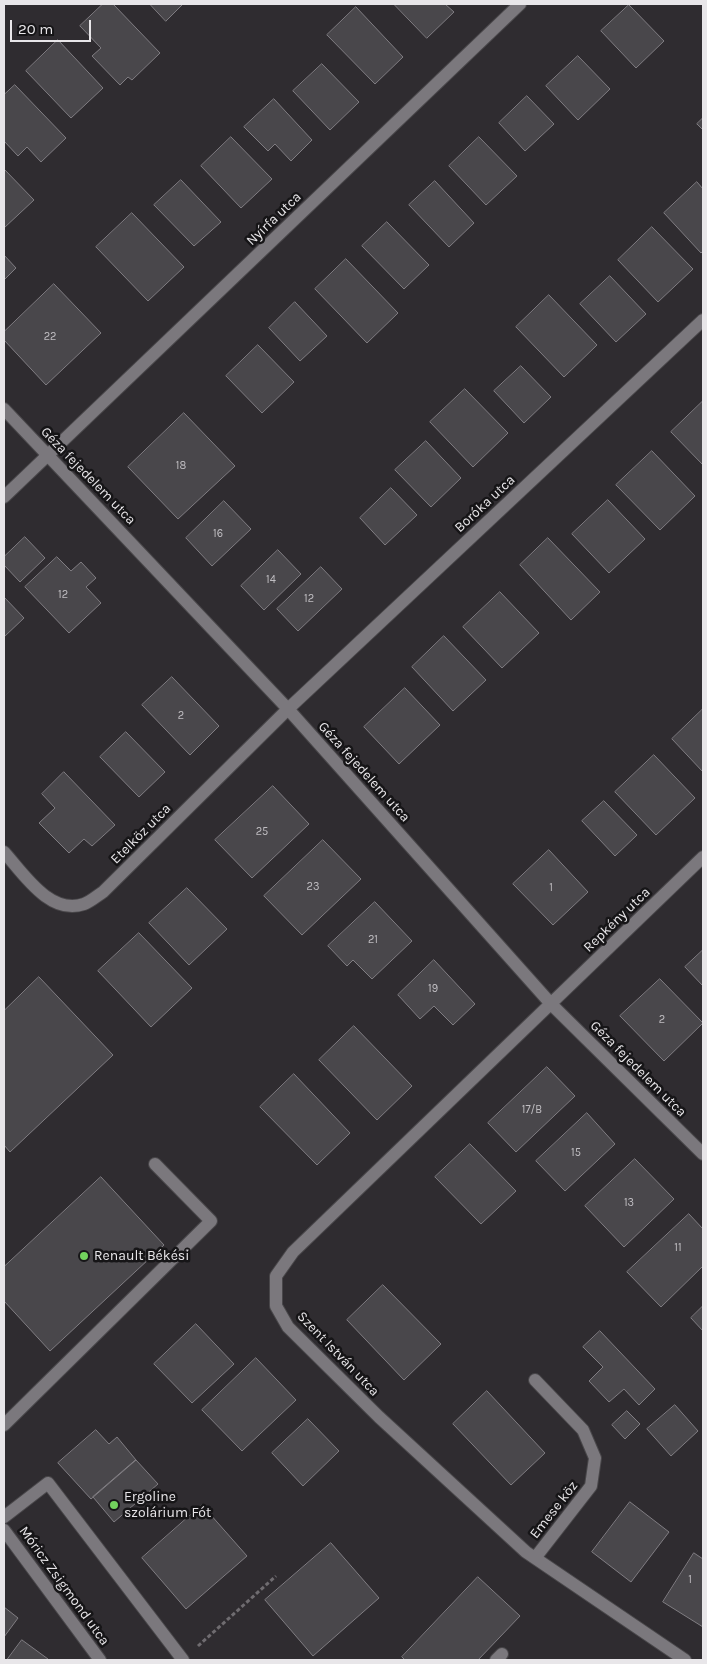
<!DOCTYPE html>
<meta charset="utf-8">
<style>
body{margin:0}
#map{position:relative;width:707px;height:1664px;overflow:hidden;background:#2f2c30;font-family:Karla,sans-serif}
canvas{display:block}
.frame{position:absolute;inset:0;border:5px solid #e8e6e9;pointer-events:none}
.scale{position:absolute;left:10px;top:20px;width:81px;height:22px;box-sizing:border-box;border:2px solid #e8e6e9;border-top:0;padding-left:6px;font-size:15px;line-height:18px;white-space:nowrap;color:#e8e6e9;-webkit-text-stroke:4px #161517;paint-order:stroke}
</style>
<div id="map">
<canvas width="707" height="1664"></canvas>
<div class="frame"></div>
<div class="scale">20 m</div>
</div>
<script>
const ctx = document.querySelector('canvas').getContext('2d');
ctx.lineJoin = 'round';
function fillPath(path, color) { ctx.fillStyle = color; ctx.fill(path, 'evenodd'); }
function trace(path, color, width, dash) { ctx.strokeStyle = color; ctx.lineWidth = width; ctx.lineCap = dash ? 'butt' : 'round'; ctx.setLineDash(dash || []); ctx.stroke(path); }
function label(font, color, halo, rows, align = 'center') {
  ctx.font = font + ' Karla,sans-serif'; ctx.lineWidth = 5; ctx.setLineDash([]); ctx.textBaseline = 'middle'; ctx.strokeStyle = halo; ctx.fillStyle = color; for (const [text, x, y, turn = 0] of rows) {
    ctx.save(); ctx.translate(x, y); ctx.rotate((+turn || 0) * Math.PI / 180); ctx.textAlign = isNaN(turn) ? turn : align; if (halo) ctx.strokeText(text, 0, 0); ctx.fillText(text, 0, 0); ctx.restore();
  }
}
const building = new Path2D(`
 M103 4H113L160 53 132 80 128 77 120 85 92 56 101 48 80 26Z
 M150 4H183L166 21Z
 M394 4H445L454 12 427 38Z
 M629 5 664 41 636 68 601 31Z
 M356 7 403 57 375 84 327 35Z
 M58 40 103 88 71 118 26 71Z
 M578 56 610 89 578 120 546 86Z
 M322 64 359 102 330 130 293 91Z
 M15 85 66 138 41 162 27 147 18 156 4 141V95Z
 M527 96 554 124 525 151 499 123Z
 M274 99 312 140 291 161 275 144 268 151 244 127Z
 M703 118V130L697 124Z
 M231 137 272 179 241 208 201 166Z
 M479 137 517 176 486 205 449 166Z
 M4 169 34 200 4 228Z
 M181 180 221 222 194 246 154 205Z
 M435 181 474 223 449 247 409 205Z
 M697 182 703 189V251L701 253 664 213Z
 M132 213 184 267 148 301 96 247Z
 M387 222 429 265 404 289 362 246Z
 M652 227 693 269 658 302 618 260Z
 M4 255 16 268 4 280Z
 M346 259 398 313 367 343 315 289Z
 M610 276 646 314 616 342 580 304Z
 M54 284 101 333 46 385 4 340V332Z
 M549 295 597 345 564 377 516 327Z
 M295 302 327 336 300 361 269 328Z
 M258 345 294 382 262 413 226 376Z
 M521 366 551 397 524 423 494 391Z
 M465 389 508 433 473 467 430 422Z
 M703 401V465L671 432Z
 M184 413 235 466 178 519 128 467Z
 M426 441 461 478 431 507 395 470Z
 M652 451 695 496 660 530 616 485Z
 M391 488 417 515 385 545 360 518Z
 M608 500 645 539 609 573 572 534Z
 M224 501 251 529 212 566 186 538Z
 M25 537 45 558 20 582 4 565V557Z
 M548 538 600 592 571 620 520 565Z
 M278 550 301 574 264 610 241 586Z
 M57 557 71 571 81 562 96 578 86 587 101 603 69 633 25 587Z
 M321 567 342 589 298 631 277 609Z
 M500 592 539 633 502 668 463 627Z
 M4 597 24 618 4 637Z
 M444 636 486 680 453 711 412 667Z
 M172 677 219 726 190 755 142 705Z
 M405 688 440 725 399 764 364 727Z
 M702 710 703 711V772L672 739Z
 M126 732 165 772 139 797 100 757Z
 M654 755 695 798 656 835 615 792Z
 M64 772 115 825 92 846 84 839 69 853 39 823 55 808 42 794Z
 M273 786 309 824 252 878 215 840Z
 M604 801 637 835 615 856 582 821Z
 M323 840 361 879 302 935 264 896Z
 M549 850 588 892 553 925 513 884Z
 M187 888 227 929 189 965 149 923Z
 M375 902 412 941 372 979 353 960 347 966 328 946Z
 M139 933 192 988 151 1027 98 971Z
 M703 950V986L685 967Z
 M434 960 475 1004 453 1025 434 1006 420 1019 398 995Z
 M39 977 113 1055 10 1152 4 1145V1011Z
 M660 979 703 1023 664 1061 620 1016Z
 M354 1026 412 1086 377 1120 319 1060Z
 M547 1067 575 1096 516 1152 488 1123Z
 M294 1074 350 1133 317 1165 260 1107Z
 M587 1113 615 1144 565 1191 536 1161Z
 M470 1144 516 1191 481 1224 435 1177Z
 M635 1159 674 1199 624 1247 585 1206Z
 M101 1177 164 1245 50 1351 4 1301V1267Z
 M689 1214 703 1229V1266L661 1307 627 1272Z
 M383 1285 441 1344 404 1380 347 1320Z
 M703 1306V1331L691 1318Z
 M196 1324 234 1364 192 1403 154 1364Z
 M600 1331 655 1389 639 1405 624 1389 609 1402 589 1381 603 1367 583 1347Z
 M256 1358 296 1400 242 1451 202 1410Z
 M487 1391 545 1453 511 1485 453 1424Z
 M675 1405 698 1431 671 1456 647 1429Z
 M627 1411 640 1424 625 1439 612 1425Z
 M308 1419 339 1451 303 1486 272 1453Z
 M96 1430 109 1444 117 1437 136 1460 91 1499 58 1463Z
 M136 1460 158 1484 114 1522 93 1497Z
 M630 1502 669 1532 631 1582 592 1552Z
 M202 1505 247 1556 186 1609 142 1558Z
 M331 1543 379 1598 313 1656 265 1600Z
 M694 1553 703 1559V1627L663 1602Z
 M478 1577 520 1616 478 1660H405L402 1657Z
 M4 1607 18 1618 4 1637Z
 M22 1640 48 1659 47 1660H7Z`);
const path = new Path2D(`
 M198 1646 276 1576`);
const minor = new Path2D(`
 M4 409 288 709 552 1005 703 1154
 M4 497 520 4
 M4 852C23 873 50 916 84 904 90 902 97 896 103 892L288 709 703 320
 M535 1380 583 1430 595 1458 591 1486 535 1558
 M4 1425 211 1221 155 1164
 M4 1517 48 1483 183 1660
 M4 1530 100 1660
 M496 1660 502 1654
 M685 1660 526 1552 379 1417 288 1327 276 1306V1276L293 1252 703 857`);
const markers = [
 [84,1256,5,"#72d25d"],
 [114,1505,5,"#72d25d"]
];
const numberNames = [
 ["22",50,337],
 ["18",181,466],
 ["16",218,534],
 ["14",271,580],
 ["12",63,595],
 ["12",309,599],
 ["2",181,716],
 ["25",262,832],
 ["23",313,887],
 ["1",551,888],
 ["21",373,940],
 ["19",433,989],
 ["2",662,1020],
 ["17/B",532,1110],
 ["15",576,1153],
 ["13",629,1203],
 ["11",678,1248],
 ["1",690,1580]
];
const streetNames = [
 ["Nyírfa utca",274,219,-44],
 ["Géza fejedelem utca",88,476,46],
 ["Boróka utca",485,504,-43],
 ["Géza fejedelem utca",364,772,48],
 ["Etelköz utca",141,834,-45],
 ["Repkény utca",617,920,-44],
 ["Géza fejedelem utca",638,1069,45],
 ["Szent István utca",338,1354,46],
 ["Emese köz",554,1510,-52],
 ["Móricz Zsigmond utca",64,1586,54]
];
const poiNames = [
 ["Renault Békési",94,1256],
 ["Ergoline",124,1497],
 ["szolárium Fót",124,1513]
];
fillPath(building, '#49474b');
trace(building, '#807d82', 1);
trace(minor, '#49474a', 14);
trace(path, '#6f6c70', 3, [4, 2.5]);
trace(minor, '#7b787d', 12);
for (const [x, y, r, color] of markers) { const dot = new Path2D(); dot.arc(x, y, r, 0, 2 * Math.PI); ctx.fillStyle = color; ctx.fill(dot); trace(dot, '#161517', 2); }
label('11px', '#c0bec2', null, numberNames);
label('14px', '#e8e6e9', '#161517', streetNames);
label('14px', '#e8e6e9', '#161517', poiNames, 'left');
</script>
